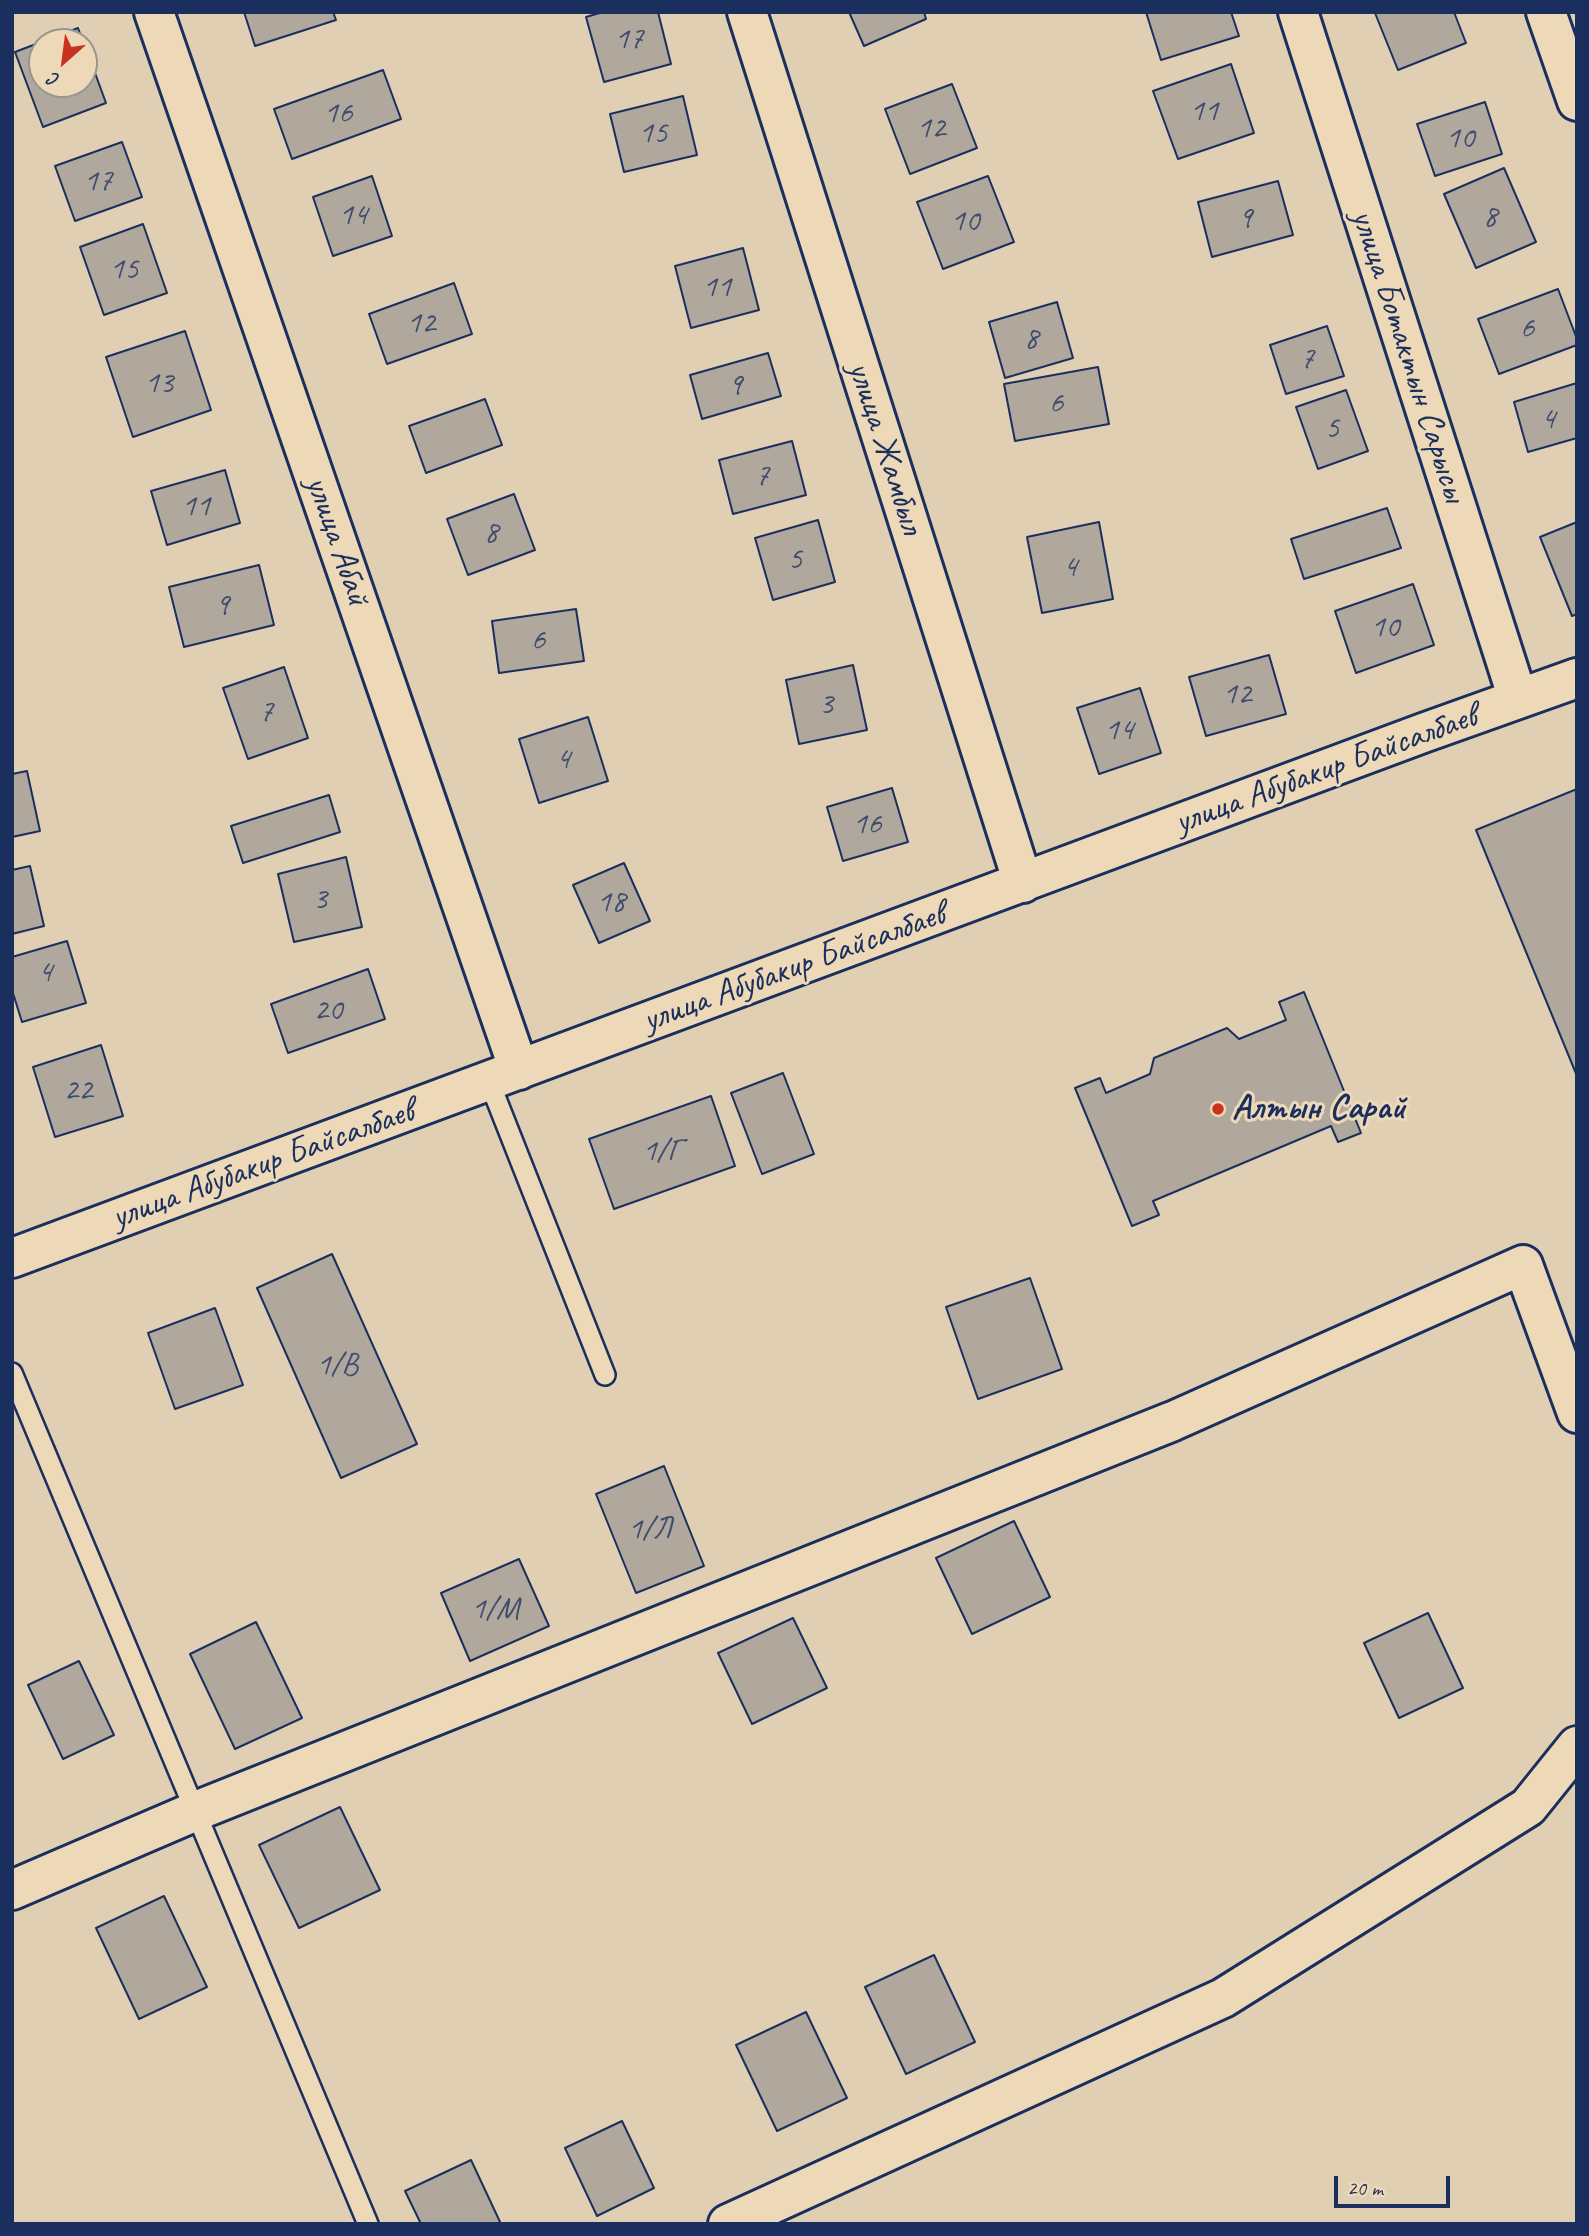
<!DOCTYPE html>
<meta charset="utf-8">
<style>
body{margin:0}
#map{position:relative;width:1589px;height:2236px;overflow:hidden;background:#e0cfb2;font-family:Caveat,sans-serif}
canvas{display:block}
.frame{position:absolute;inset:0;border:14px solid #1b2f5e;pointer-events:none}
.north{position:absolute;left:28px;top:28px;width:70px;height:70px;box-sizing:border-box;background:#edd9b7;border:2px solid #999593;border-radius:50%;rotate:208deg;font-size:19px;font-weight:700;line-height:28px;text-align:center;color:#1b2f5e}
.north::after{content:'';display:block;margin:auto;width:24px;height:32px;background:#c8321e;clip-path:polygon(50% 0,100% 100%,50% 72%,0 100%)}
.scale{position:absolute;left:1334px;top:2176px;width:116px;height:32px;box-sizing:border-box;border:4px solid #1b2f5e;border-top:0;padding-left:9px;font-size:21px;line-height:24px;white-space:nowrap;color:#1b2f5e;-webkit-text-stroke:5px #edd9b7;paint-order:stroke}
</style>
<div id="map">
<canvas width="1589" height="2236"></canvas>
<div class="frame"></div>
<div class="north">С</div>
<div class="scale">20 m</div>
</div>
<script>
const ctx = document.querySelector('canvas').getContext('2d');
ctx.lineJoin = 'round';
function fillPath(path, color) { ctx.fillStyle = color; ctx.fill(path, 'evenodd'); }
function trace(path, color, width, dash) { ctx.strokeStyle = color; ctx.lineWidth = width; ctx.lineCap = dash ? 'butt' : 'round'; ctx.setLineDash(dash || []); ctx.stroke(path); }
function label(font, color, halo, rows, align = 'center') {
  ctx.font = font + ' Caveat,sans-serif'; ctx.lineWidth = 6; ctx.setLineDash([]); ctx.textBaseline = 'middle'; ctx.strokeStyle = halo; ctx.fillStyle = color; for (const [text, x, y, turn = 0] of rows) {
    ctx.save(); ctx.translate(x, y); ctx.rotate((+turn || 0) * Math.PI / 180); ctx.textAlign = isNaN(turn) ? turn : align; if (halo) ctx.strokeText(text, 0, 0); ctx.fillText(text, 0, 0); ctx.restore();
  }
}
const building = new Path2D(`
 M244 12H333L336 20 255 46Z
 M603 12H658L671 64 604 82 586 17Z
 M849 12H924L926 19 864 46Z
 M1146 12H1231L1239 36 1161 60Z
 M1454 12 1466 43 1398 70 1375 13Z
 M78 28 83 42H42V84H84V43L106 103 43 127 15 52Z
 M1231 64 1254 133 1178 159 1153 91Z
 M383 70 401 119 292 159 274 109Z
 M952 84 977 148 910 174 885 109Z
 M683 96 697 155 624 172 610 114Z
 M1485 102 1502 154 1435 176 1417 124Z
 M122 142 142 197 75 221 55 166Z
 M1504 168 1536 242 1476 268 1444 194Z
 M372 176 392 236 333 256 313 197Z
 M988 176 1014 242 943 269 917 202Z
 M1278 181 1293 235 1212 257 1198 202Z
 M143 224 167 293 104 315 80 247Z
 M743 248 759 310 691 328 675 266Z
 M454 283 472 334 387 364 369 314Z
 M1558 289 1577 339V345L1499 374 1478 319Z
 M1057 302 1073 358 1005 378 989 322Z
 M1327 326 1344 376 1286 394 1270 345Z
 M185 331 211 410 133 437 106 357Z
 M768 353 781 396 702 419 690 375Z
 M1098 367 1109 424 1015 441 1004 384Z
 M1577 383V438L1528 452 1514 402Z
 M1346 390 1368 451 1318 469 1296 407Z
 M485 399 502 445 426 473 409 426Z
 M792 441 806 495 733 514 719 460Z
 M225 470 240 523 167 545 151 491Z
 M514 494 535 550 468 575 447 519Z
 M1387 508 1401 548 1304 579 1291 539Z
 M818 520 835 582 773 600 755 538Z
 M1099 522 1113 599 1042 613 1027 537Z
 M1577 522V614L1572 616 1540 537Z
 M259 565 274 625 184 647 169 587Z
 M1413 584 1434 645 1356 673 1335 611Z
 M576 609 584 661 499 673 492 621Z
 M1269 655 1286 714 1206 736 1189 677Z
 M853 665 867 730 799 744 786 680Z
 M284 667 308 738 248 759 223 688Z
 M1140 688 1161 753 1099 774 1077 708Z
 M588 717 608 781 539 803 519 739Z
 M27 771 40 831 12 837V774Z
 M892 788 908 842 843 861 827 807Z
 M1577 789V1076L1476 830Z
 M329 795 340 832 243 863 231 826Z
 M346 857 362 927 294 942 278 874Z
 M624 863 650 921 599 943 573 885Z
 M30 866 44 926 12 934V870Z
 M67 941 86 1003 22 1022 12 990V957Z
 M368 969 385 1019 288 1053 271 1004Z
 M1304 992 1361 1133 1338 1142 1331 1126 1153 1201 1159 1215 1132 1226 1075 1088 1100 1078 1106 1093 1150 1074 1154 1058 1227 1028 1239 1039 1286 1020 1279 1002Z
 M101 1045 123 1116 55 1137 33 1067Z
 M783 1073 814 1154 762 1174 731 1093Z
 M711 1096 735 1166 614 1209 589 1139Z
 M332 1254 417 1444 341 1478 257 1288Z
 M1030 1278 1062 1369 978 1399 946 1307Z
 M215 1308 243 1385 175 1409 148 1333Z
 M664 1466 704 1566 636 1593 596 1494Z
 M1014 1521 1050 1597 972 1634 936 1558Z
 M519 1559 549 1626 470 1661 441 1593Z
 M1428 1613 1463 1688 1399 1718 1364 1643Z
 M793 1618 827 1688 752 1724 718 1653Z
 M256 1622 302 1718 235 1749 190 1654Z
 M79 1661 114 1735 63 1759 28 1685Z
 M340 1807 380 1890 299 1928 259 1845Z
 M164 1896 207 1987 139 2019 96 1928Z
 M934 1955 975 2042 906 2074 865 1987Z
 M806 2012 847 2098 777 2131 736 2045Z
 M622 2121 654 2188 597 2216 565 2148Z
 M471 2160 501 2224H421L405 2191Z`);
const service = new Path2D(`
 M489 1081 605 1375
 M12 1373 368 2224`);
const minor = new Path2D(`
 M154 12 519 1070
 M747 12 1023 883
 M1298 12 1518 699
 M1546 12 1577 101
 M12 1258 1423 733 1577 678
 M12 1890 196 1811 1173 1421 1523 1265 1577 1413
 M728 2224 1223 1998 1528 1807 1577 1746`);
const markers = [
 [1218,1109,7,"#c8321e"]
];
const numberNames = [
 ["17",629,40],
 ["11",1204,112],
 ["16",338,114],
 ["12",931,129],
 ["15",653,134],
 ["10",1460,139],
 ["17",98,182],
 ["14",353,216],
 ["8",1490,218],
 ["9",1245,219],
 ["10",965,222],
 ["15",124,270],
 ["11",717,288],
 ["12",421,324],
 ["6",1527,329],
 ["8",1031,340],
 ["7",1307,360],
 ["13",159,384],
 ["9",735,386],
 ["6",1056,404],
 ["4",1548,420],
 ["5",1332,429],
 ["7",762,477],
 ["11",196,507],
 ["8",491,534],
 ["5",795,560],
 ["4",1070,568],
 ["9",222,606],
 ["10",1385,628],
 ["6",538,641],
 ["12",1237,695],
 ["3",826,705],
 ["7",266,713],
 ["14",1119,731],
 ["4",563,760],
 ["16",867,825],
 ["3",320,900],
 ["18",611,903],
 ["4",45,973],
 ["20",328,1011],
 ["22",78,1091],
 ["1/Г",662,1152],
 ["1/В",337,1366],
 ["1/Л",650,1530],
 ["1/М",495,1610]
];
const streetNames = [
 ["улица Ботактын Сарысы",1408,356,72],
 ["улица Жамбыл",885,448,72],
 ["улица Абай",337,541,71],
 ["улица Абубакир Байсалбаев",1326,770,-20],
 ["улица Абубакир Байсалбаев",794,968,-20],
 ["улица Абубакир Байсалбаев",263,1165,-20]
];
const poiNames = [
 ["Алтын Сарай",1232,1109]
];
fillPath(building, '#b0a79d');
trace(building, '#1b2f5e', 2);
trace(service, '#1b2f5e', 24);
trace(minor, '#1b2f5e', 44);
trace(service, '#edd9b7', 19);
trace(minor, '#edd9b7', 38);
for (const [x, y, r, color] of markers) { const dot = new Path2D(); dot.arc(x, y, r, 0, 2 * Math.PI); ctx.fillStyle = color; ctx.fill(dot); trace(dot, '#edd9b7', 2.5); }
label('32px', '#404d6e', null, numberNames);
label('35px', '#1b2f5e', '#edd9b7', streetNames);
label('bold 35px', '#1b2f5e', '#edd9b7', poiNames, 'left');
</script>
